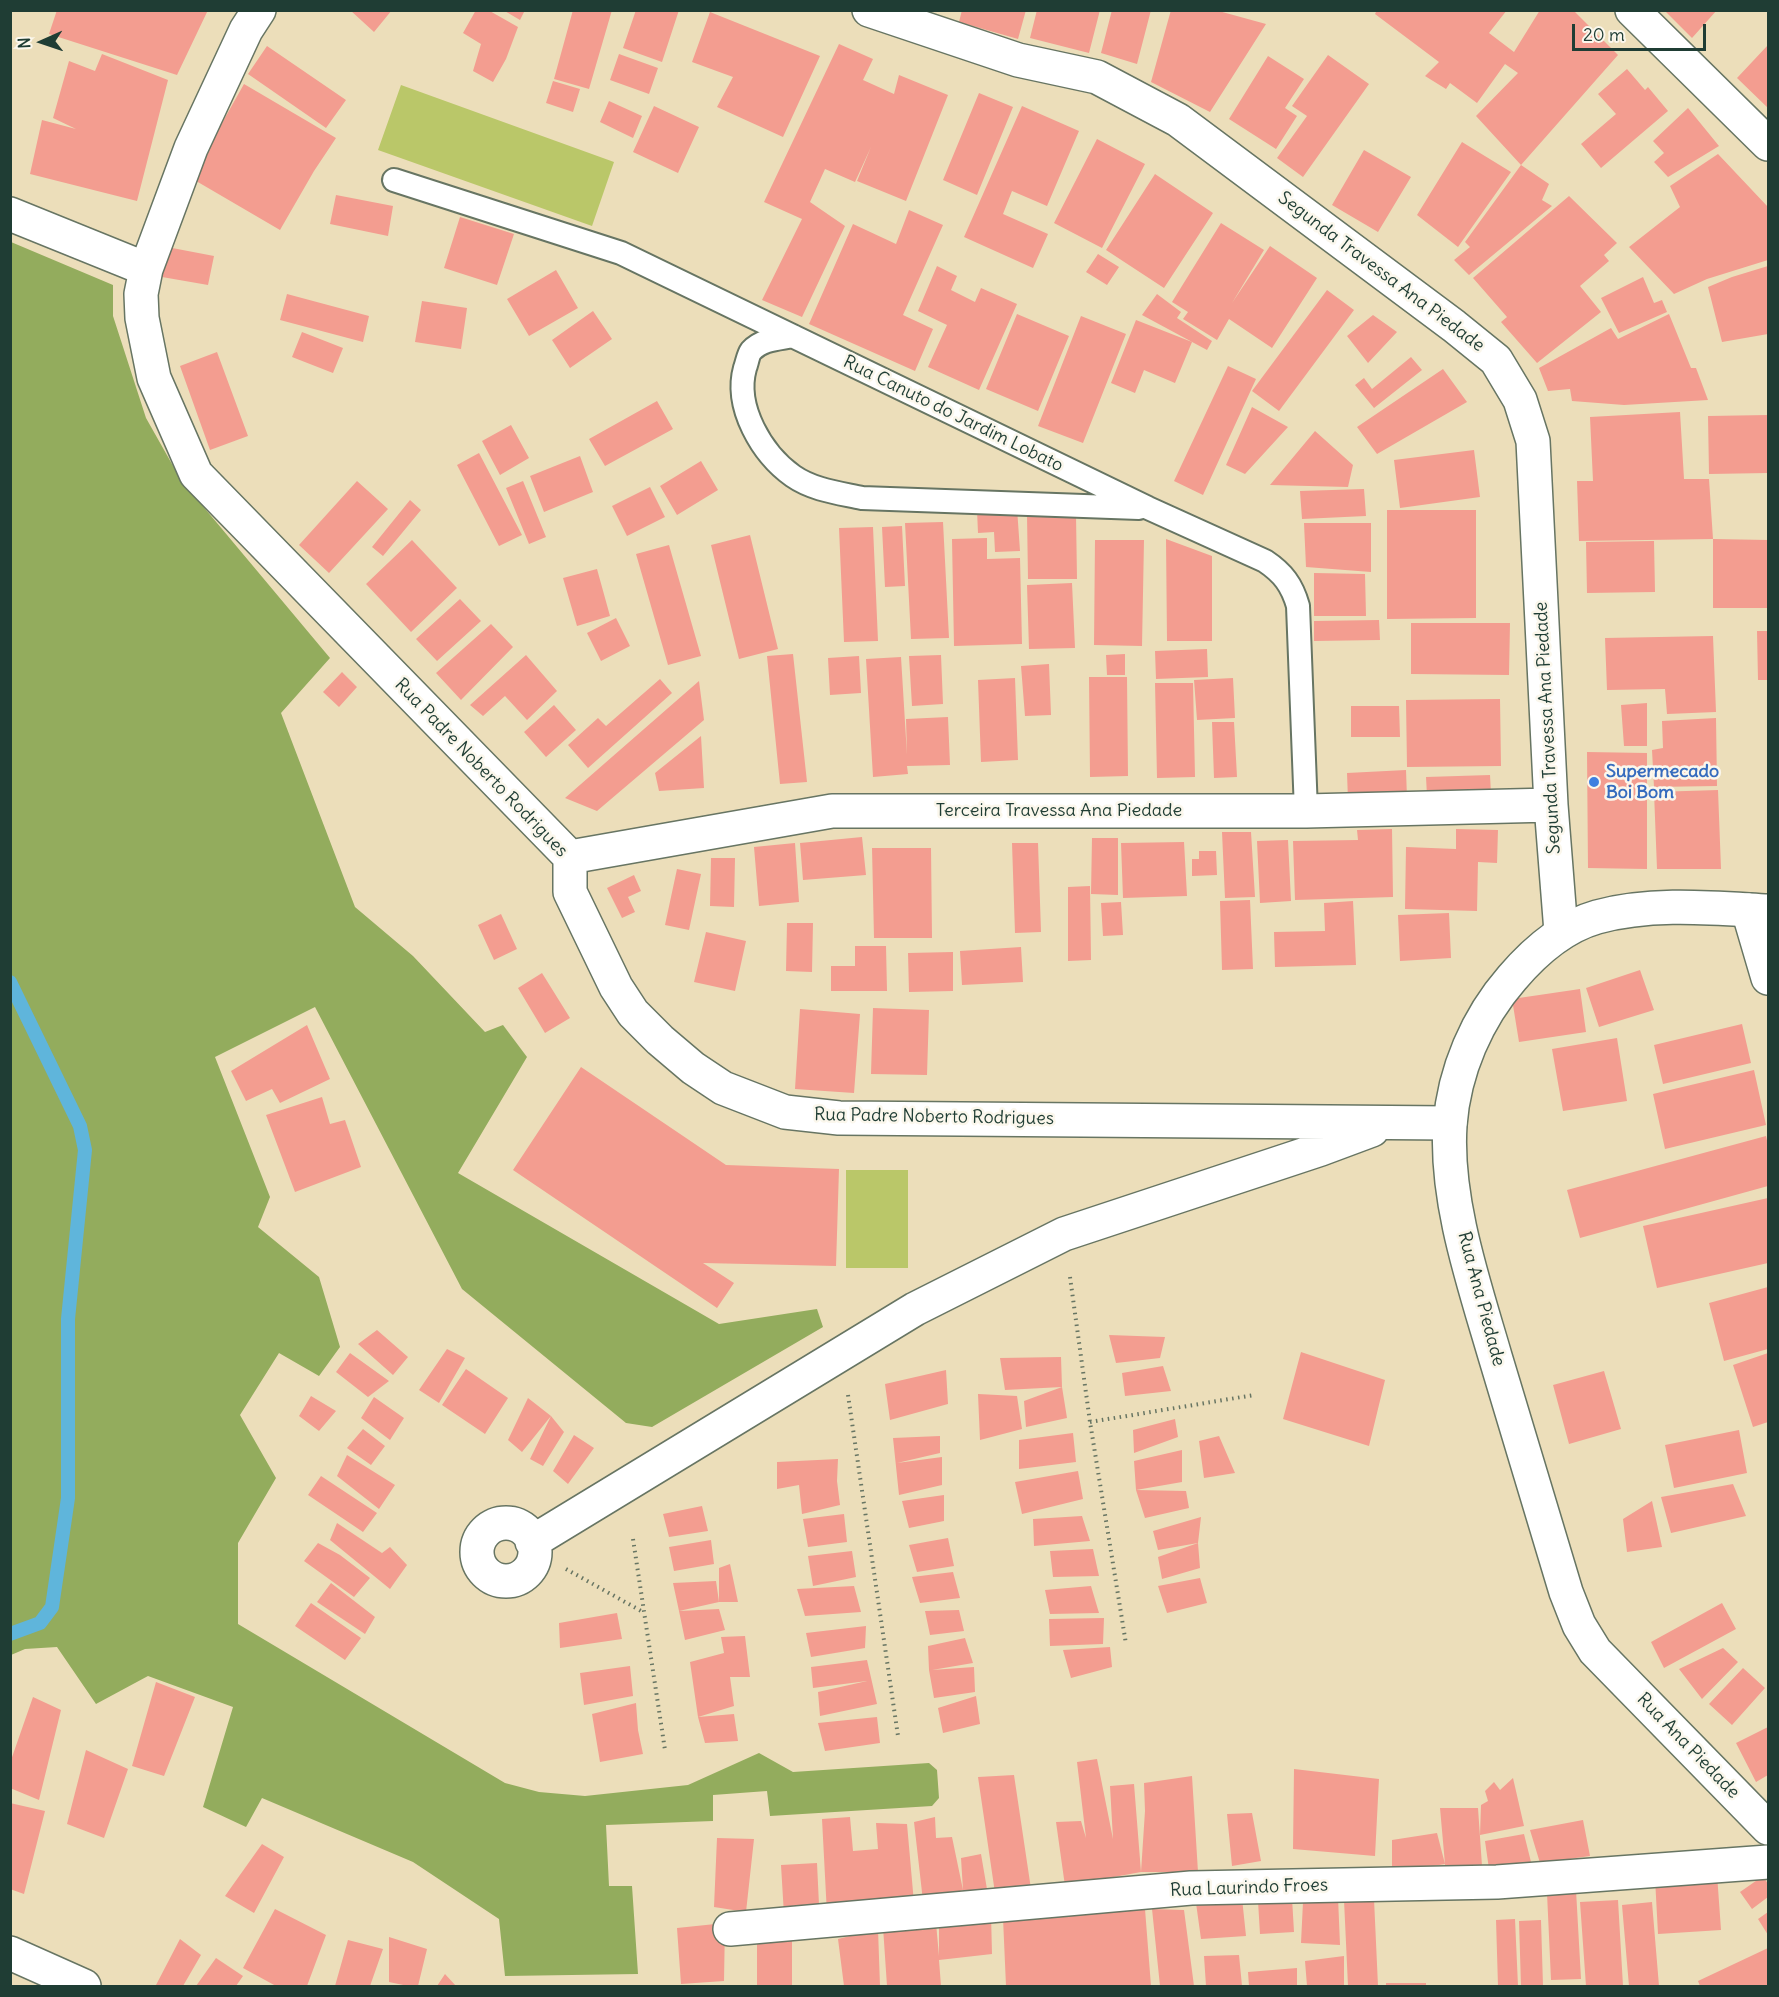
<!DOCTYPE html>
<style>
body{margin:0}
#map{position:relative;width:1779px;height:1997px;overflow:hidden;background:#ecdeba;font-family:Delius,sans-serif}
canvas{display:block}
.frame{position:absolute;inset:0;border:12px solid #1f3d34;pointer-events:none}
.north{position:absolute;left:12px;top:12px;width:60px;height:60px;-webkit-text-stroke:4px #fbf7ec;paint-order:stroke;rotate:267deg;font-size:16px;font-weight:700;line-height:24px;text-align:center;color:#1f3d34}
.north::after{content:'';display:block;margin:auto;width:21px;height:27px;background:#1f3d34;clip-path:polygon(50% 0,100% 100%,50% 72%,0 100%)}
.scale{position:absolute;left:1572px;top:24px;width:134px;height:27px;box-sizing:border-box;border:3px solid #1f3d34;border-top:0;padding-left:8px;font-size:18px;line-height:21px;white-space:nowrap;color:#1f3d34;-webkit-text-stroke:4px #fbf7ec;paint-order:stroke}
</style>
<div id="map">
<canvas width="1779" height="1997"></canvas>
<div class="frame"></div>
<div class="north">N</div>
<div class="scale">20 m</div>
</div>
<script>
const ctx = document.querySelector('canvas').getContext('2d');
ctx.lineJoin = 'round';
function fillPath(path, color) { ctx.fillStyle = color; ctx.fill(path, 'evenodd'); }
function trace(path, color, width, dash) { ctx.strokeStyle = color; ctx.lineWidth = width; ctx.lineCap = dash ? 'butt' : 'round'; ctx.setLineDash(dash || []); ctx.stroke(path); }
function label(font, color, halo, rows, align = 'center') {
  ctx.font = font + ' Delius,sans-serif'; ctx.lineWidth = 5; ctx.setLineDash([]); ctx.textBaseline = 'middle'; ctx.strokeStyle = halo; ctx.fillStyle = color; for (const [text, x, y, turn = 0] of rows) {
    ctx.save(); ctx.translate(x, y); ctx.rotate((+turn || 0) * Math.PI / 180); ctx.textAlign = isNaN(turn) ? turn : align; if (halo) ctx.strokeText(text, 0, 0); ctx.fillText(text, 0, 0); ctx.restore();
  }
}
const green = new Path2D(`
 M401 85 614 162 592 226 378 150Z
 M846 1170H908V1268H846Z`);
const forest = new Path2D(`
 M11 242 113 285V316L146 418 181 480 330 658 281 713 355 907 413 956 485 1032 503 1025 527 1057 458 1173 719 1324 817 1309 823 1327 652 1427 626 1423 462 1289 315 1007 215 1057 270 1197 258 1227 319 1277 340 1347 319 1376 279 1353 240 1415 276 1478 238 1543V1624L505 1783 539 1792 585 1796 688 1785 759 1753 793 1772 929 1763 937 1770 939 1798 932 1806 770 1816 767 1791 713 1795V1821L606 1825 609 1886H632L638 1974 505 1976 499 1919 413 1862 262 1798 246 1827 203 1807 233 1707 148 1676 96 1704 57 1647 25 1649 11 1655Z`);
const stream = new Path2D(`
 M10 982 80 1126 85 1150 68 1319V1498L52 1607 40 1623 10 1634`);
const building = new Path2D(`
 M57 10H208L177 75 49 34Z
 M350 10H392L374 32Z
 M476 10H488L518 27 506 59 493 82 473 71 481 44 463 33Z
 M503 10H525L520 20Z
 M573 10H612L589 89 554 79Z
 M636 10H679L662 62 623 48Z
 M962 10H1026L1018 39 959 22Z
 M1037 10H1100L1089 53 1030 38Z
 M1112 10H1151L1137 64 1101 53Z
 M1171 10H1215L1266 24 1210 112 1151 82Z
 M1377 10H1507L1489 33 1514 52 1540 10H1573L1618 55 1521 165 1476 116 1518 73 1505 64 1477 103 1450 83 1446 89 1425 76 1439 62 1375 14Z
 M1664 10H1717L1692 38Z
 M710 12 820 56 783 137 717 107 733 77 692 62Z
 M839 44 873 59 863 80 894 94 899 75 948 95 906 201 857 181 871 147 855 182 825 169 810 202 845 226 802 317 762 300 802 219 764 202Z
 M1768 45V108L1737 78Z
 M267 46 346 100 326 128 248 74Z
 M102 54 168 80 137 201 30 174 42 120 76 129 53 118 69 61 95 71Z
 M619 54 658 68 649 94 610 80Z
 M1328 55 1369 84 1303 177 1277 158 1307 116 1292 106Z
 M1268 56 1304 79 1285 108 1297 116 1276 149 1229 119Z
 M1627 69 1645 90 1648 87 1668 111 1601 168 1581 144 1616 114 1598 94Z
 M553 81 580 89 573 112 546 103Z
 M244 84 336 138 314 171 280 230 191 178Z
 M979 93 1013 107 977 195 943 180Z
 M609 101 642 116 633 138 600 122Z
 M654 106 699 127 678 173 633 152Z
 M1022 106 1079 131 1047 206 1012 191 1003 214 1048 234 1033 268 964 237Z
 M1688 108 1719 146 1668 177 1654 162 1664 153 1653 141Z
 M1097 139 1145 164 1102 248 1054 223Z
 M1462 142 1511 172 1458 247 1417 215Z
 M1364 150 1411 177 1378 232 1332 205Z
 M1718 154 1768 207V260L1707 279 1674 294 1629 247 1680 207 1670 186Z
 M1521 165 1549 184 1542 200 1552 206 1469 275 1454 260 1470 247 1465 242Z
 M1155 174 1213 213 1164 288 1106 250Z
 M336 195 393 206 388 236 330 224Z
 M1569 196 1617 243 1604 255 1609 261 1580 286 1601 312 1537 363 1501 322 1507 317 1473 278Z
 M909 210 943 225 903 315 933 329 915 371 809 324 853 224 896 244Z
 M460 217 514 234 497 285 444 268Z
 M1221 223 1264 250 1232 303 1270 246 1317 278 1272 348 1229 319 1217 340 1183 319 1188 312 1172 302Z
 M167 247 214 256 208 285 162 277Z
 M1098 254 1119 267 1107 285 1086 272Z
 M937 266 957 276 951 290 975 302 981 288 1017 304 979 390 928 367 947 325 918 311Z
 M1768 266V334L1722 342 1708 287 1732 277Z
 M556 270 578 308 529 336 507 299Z
 M1643 277 1654 303 1662 300 1667 312 1619 333 1601 298Z
 M1327 290 1354 310 1279 411 1252 391Z
 M287 294 369 316 363 342 280 320Z
 M1157 294 1181 312 1177 318 1212 341 1207 350 1142 315Z
 M422 301 467 308 461 349 415 342Z
 M593 311 612 339 570 368 552 340Z
 M1017 314 1069 336 1038 411 986 389Z
 M1669 314 1691 368H1696L1708 400 1624 405 1572 401 1570 389 1548 391 1539 368 1611 328 1618 339Z
 M1373 315 1397 332 1368 363 1347 336Z
 M1081 316 1126 334 1083 443 1038 426Z
 M1136 320 1192 342 1175 383 1144 370 1135 393 1111 383Z
 M302 332 343 348 333 373 292 357Z
 M217 352 248 436 210 450 180 366Z
 M1411 357 1422 370 1374 408 1355 385 1364 378 1372 389Z
 M1228 366 1256 379 1203 495 1174 481Z
 M1443 369 1467 402 1377 454 1357 427Z
 M657 401 673 429 605 466 589 439Z
 M1252 407 1288 427 1245 474 1226 465Z
 M1680 412 1684 479H1709L1713 539 1579 541 1577 481H1593L1590 417Z
 M1768 415V473L1709 474 1708 416Z
 M511 425 529 458 500 475 482 441Z
 M1315 431 1353 465 1348 487 1270 485Z
 M1474 450 1480 497 1400 508 1394 460Z
 M479 453 522 535 499 546 457 465Z
 M580 456 593 492 544 512 530 476Z
 M701 461 718 490 677 515 660 486Z
 M357 481 388 509 329 573 299 545Z
 M523 481 546 537 529 544 506 488Z
 M650 487 665 517 627 536 612 506Z
 M1364 489 1366 516 1302 519 1300 491Z
 M410 500 421 510 383 556 372 547Z
 M1017 508 1020 551 995 552 994 532 978 533 977 510Z
 M1387 510H1476V618L1387 619Z
 M1027 515H1076L1077 579H1028Z
 M943 522 949 638 911 639 905 523Z
 M1304 523H1371V572L1306 567Z
 M902 526 905 586 885 587 882 527Z
 M873 527 878 641 844 642 839 528Z
 M750 535 778 649 739 659 711 545Z
 M987 538V559L1020 558 1022 644 954 646 952 539Z
 M1166 539 1212 556V641H1167Z
 M1713 539 1768 540V608H1713Z
 M412 540 457 588 411 632 366 584Z
 M1095 540H1144L1142 646 1094 645Z
 M1654 541 1655 592 1587 593 1586 542Z
 M669 545 701 656 668 665 636 554Z
 M597 569 610 616 577 626 563 578Z
 M1314 573 1365 574 1366 616H1314Z
 M1072 583 1075 648 1029 649 1027 585Z
 M460 599 481 621 437 661 416 639Z
 M616 618 630 646 601 661 587 633Z
 M1379 620 1380 640 1314 641V621Z
 M1411 623H1510L1509 675 1411 674Z
 M491 624 513 647 461 700 436 673Z
 M1757 631H1768V680H1758Z
 M1713 636 1716 712 1667 714 1665 689 1607 690 1605 638Z
 M1207 649 1208 677 1156 679 1155 651Z
 M793 654 807 782 780 784 767 656Z
 M1125 654V675H1107L1106 655Z
 M526 655 557 691 527 720 505 696 483 716 470 705Z
 M941 655 943 704 912 706 909 656Z
 M859 656 861 693 830 695 828 658Z
 M901 657 907 755 906 719 948 717 950 765 907 766 908 774 873 777 866 659Z
 M1049 664 1051 715 1025 716 1021 666Z
 M342 672 357 687 339 707 323 692Z
 M1089 677H1127L1128 776 1090 777Z
 M1015 678 1018 760 981 762 978 680Z
 M1233 678 1235 718 1197 720 1194 680Z
 M660 679 672 693 588 768 568 745 598 718 606 726Z
 M699 681 704 720 597 811 565 798Z
 M1155 683H1193L1195 777 1157 778Z
 M1500 699 1501 766 1407 767 1406 700Z
 M1647 703V746H1624L1621 705Z
 M554 705 576 730 546 757 524 732Z
 M1351 706H1399L1400 737H1351Z
 M1716 718 1717 786 1654 787 1652 750 1663 748 1662 721Z
 M1212 722H1234L1237 777 1214 778Z
 M701 736 704 788 659 791 655 773Z
 M1587 752 1647 753V869L1588 868Z
 M1406 770 1407 798 1348 800 1347 773Z
 M1490 775 1491 794 1427 796 1426 777Z
 M1718 790 1721 869H1657L1654 792Z
 M1392 829 1393 897 1295 900 1293 841 1358 840 1357 830Z
 M1456 829 1498 830 1497 863 1478 862 1477 911 1405 909 1406 847 1456 849Z
 M1222 832H1251L1255 897 1225 898Z
 M862 837 866 875 803 880 800 843Z
 M1092 838H1118V895L1091 894Z
 M1288 840 1291 901 1260 903 1257 841Z
 M1184 842 1187 896 1123 898 1121 843Z
 M795 843 799 902 759 906 754 847Z
 M1012 843H1038L1041 932 1015 933Z
 M872 848H931L932 938H874Z
 M1199 851H1216L1217 875 1192 876V859H1199Z
 M711 858H735L734 907 710 906Z
 M677 869 701 874 689 930 665 925Z
 M634 875 641 891 628 897 635 912 622 918 607 888Z
 M1090 886 1091 960 1068 961V887Z
 M1250 900 1253 969 1222 970 1220 901Z
 M1353 901 1356 965 1275 967 1274 932 1325 931 1324 903Z
 M1121 902 1123 935 1103 936 1101 903Z
 M1449 913 1451 958 1400 961 1398 915Z
 M501 914 517 949 494 960 478 925Z
 M787 923H813L812 972 786 971Z
 M706 932 746 941 735 991 694 982Z
 M855 946H886L887 991H831V966H855Z
 M1021 947 1023 982 962 985 960 951Z
 M953 952V991L909 992 908 953Z
 M1640 970 1654 1010 1599 1027 1586 988Z
 M542 973 570 1018 545 1033 518 988Z
 M1580 989 1586 1032 1519 1042 1512 999Z
 M873 1008 929 1010 927 1075 871 1074Z
 M800 1009 860 1014 854 1093 795 1089Z
 M1742 1024 1751 1063 1663 1084 1654 1045Z
 M307 1025 330 1079 280 1103 272 1089 246 1101 231 1071Z
 M1617 1038 1627 1101 1563 1111 1552 1049Z
 M581 1067 726 1165 839 1169 836 1266 703 1263 734 1283 717 1308 513 1170Z
 M1754 1070 1766 1125 1665 1149 1653 1094Z
 M322 1097 330 1124 345 1120 361 1167 295 1192 266 1115Z
 M1766 1136 1768 1145V1186L1580 1238 1567 1190Z
 M1768 1198V1263L1657 1288 1643 1226Z
 M1768 1287V1349L1724 1361 1709 1303Z
 M377 1330 408 1357 393 1375 358 1344Z
 M1109 1335 1165 1337 1160 1358 1116 1363Z
 M447 1349 465 1358 439 1403 419 1390Z
 M1301 1352 1385 1380 1369 1446 1283 1419Z
 M350 1353 389 1381 368 1397 336 1372Z
 M1768 1353V1422L1753 1427 1733 1365Z
 M1061 1357 1062 1387 1005 1390 1000 1358Z
 M1163 1366 1171 1391 1125 1396 1122 1373Z
 M466 1369 508 1398 485 1434 442 1405Z
 M946 1370 948 1404 890 1420 885 1384Z
 M1604 1371 1621 1429 1569 1444 1553 1385Z
 M1062 1387 1067 1418 1026 1427 1024 1401Z
 M978 1394 1017 1396 1022 1429 980 1440Z
 M311 1396 336 1411 319 1431 299 1416Z
 M374 1397 404 1418 390 1440 361 1418Z
 M528 1398 551 1416 522 1452 508 1440Z
 M551 1416 564 1432 543 1466 530 1459Z
 M1175 1419 1178 1437 1134 1453 1133 1430Z
 M363 1429 385 1446 371 1465 347 1448Z
 M1739 1430 1747 1473 1674 1488 1665 1445Z
 M1073 1433 1076 1462 1019 1469V1440Z
 M574 1435 594 1448 568 1484 553 1471Z
 M940 1436V1453L897 1463 942 1457V1485L899 1495 893 1438Z
 M1219 1436 1235 1473 1204 1478 1199 1441Z
 M1182 1450V1482L1136 1490 1134 1461Z
 M347 1455 395 1485 379 1509 337 1476Z
 M838 1459 837 1481 840 1505 802 1514 799 1485 777 1489V1462Z
 M1078 1471 1083 1499 1022 1514 1015 1482Z
 M321 1476 377 1513 363 1532 308 1495Z
 M1733 1484 1746 1516 1671 1533 1661 1497Z
 M1136 1490 1186 1491 1189 1508 1145 1518Z
 M944 1495V1521L909 1528 902 1501Z
 M1652 1501 1662 1547 1627 1552 1623 1519Z
 M702 1506 708 1531 669 1537 663 1514Z
 M844 1514 847 1542 808 1547 803 1519Z
 M1082 1516 1090 1541 1034 1546 1033 1519Z
 M1201 1517 1198 1543 1158 1550 1153 1531Z
 M337 1523 382 1553 390 1547 407 1565 390 1589 330 1540Z
 M948 1538 954 1566 917 1572 909 1545Z
 M711 1540 714 1564 674 1571 669 1547Z
 M318 1543 340 1555 370 1578 354 1597 304 1561Z
 M1198 1543 1200 1568 1162 1579 1158 1557Z
 M1093 1549 1099 1576 1053 1577 1050 1551Z
 M852 1551 856 1577 813 1586 808 1556Z
 M730 1564 738 1602H719L679 1611 673 1583 716 1581 719 1602V1568Z
 M953 1572 960 1598 920 1603 912 1577Z
 M1200 1578 1207 1603 1167 1613 1158 1586Z
 M331 1583 375 1617 365 1634 317 1602Z
 M854 1586 861 1612 805 1616 797 1589Z
 M1091 1586 1099 1613 1050 1614 1045 1590Z
 M311 1603 361 1638 345 1660 295 1626Z
 M1722 1603 1736 1629 1664 1668 1651 1642Z
 M719 1609 725 1630 685 1640 679 1611Z
 M959 1610 964 1631 930 1635 925 1611Z
 M617 1613 622 1639 560 1648 559 1623Z
 M1104 1618 1103 1644 1050 1646 1049 1619Z
 M866 1626 865 1648 811 1657 806 1633Z
 M745 1636 750 1677H730L734 1706 698 1717 690 1662 724 1653 721 1637Z
 M965 1638 973 1663 932 1670 974 1667 975 1692 934 1698 929 1670 928 1646Z
 M1110 1647 1112 1667 1071 1678 1063 1650Z
 M1723 1648 1738 1662 1702 1699 1679 1669Z
 M867 1660 877 1704 820 1716 818 1692 867 1681 813 1688 811 1667Z
 M630 1666 633 1696 584 1705 580 1673Z
 M1743 1668 1765 1688 1732 1725 1709 1704Z
 M156 1682 195 1697 164 1776 132 1766Z
 M976 1696 980 1724 943 1733 938 1708Z
 M33 1697 61 1710 39 1800 10 1788V1763Z
 M636 1703 638 1730 643 1754 600 1762 592 1714Z
 M734 1714 738 1741 705 1743 698 1717Z
 M877 1717 880 1743 825 1751 818 1723Z
 M1768 1727V1775L1756 1782 1736 1743Z
 M86 1750 128 1769 104 1838 67 1824Z
 M1097 1759 1113 1839 1110 1786 1134 1784 1141 1872 1145 1811 1144 1783 1192 1776 1198 1872H1141L1065 1886 1056 1822 1081 1821 1086 1838 1077 1762Z
 M1294 1769 1379 1779 1375 1856 1293 1849Z
 M1014 1775 1031 1889 995 1893 978 1777Z
 M1513 1778 1524 1826 1480 1835 1481 1805 1488 1801 1485 1791 1494 1782 1500 1790Z
 M10 1803 45 1811 24 1894 10 1889Z
 M1440 1808H1478L1482 1866 1445 1868V1864L1392 1873V1840L1437 1833 1445 1864Z
 M1252 1813 1261 1861 1232 1866 1227 1814Z
 M850 1817 853 1851 878 1849 876 1823 907 1824 914 1903 827 1914 822 1819Z
 M935 1817 936 1838 952 1837 963 1890 961 1858 981 1854 988 1895 964 1896 963 1890 940 1898 923 1901 914 1822Z
 M1583 1820 1590 1856 1540 1863 1530 1830Z
 M1524 1834 1532 1866 1490 1876 1485 1841Z
 M717 1838 754 1839 746 1912 714 1907Z
 M262 1844 284 1857 254 1913 225 1896Z
 M817 1863 819 1905 784 1915 781 1865Z
 M1717 1874 1721 1930 1658 1934 1655 1878Z
 M1763 1876 1768 1884V1897L1752 1909 1740 1892Z
 M1576 1890 1581 1979 1551 1980 1547 1893Z
 M1338 1897 1340 1945 1301 1943 1303 1902Z
 M1242 1898 1246 1936 1201 1939 1196 1903Z
 M1292 1898 1294 1932 1260 1934 1258 1901Z
 M1374 1899 1378 1986H1348L1344 1900Z
 M1618 1900 1623 1986H1586L1580 1902Z
 M1652 1902 1659 1986H1629L1622 1905Z
 M275 1909 326 1935 307 1986H276L243 1968Z
 M1145 1909 1151 1986H1006L1003 1918Z
 M1152 1909 1184 1910 1194 1986H1160Z
 M935 1912 939 1956V1919L991 1914 992 1954 939 1960 941 1986H887L883 1927Z
 M1768 1912V1935L1758 1919Z
 M1515 1919 1518 1986H1498L1496 1920Z
 M1541 1920 1543 1986H1521L1519 1921Z
 M725 1923 724 1981 681 1984 677 1928Z
 M878 1929 880 1986H844L838 1939Z
 M757 1934H792V1986H757Z
 M389 1937 427 1949 418 1986H408L389 1982Z
 M180 1939 201 1955 183 1986H157L156 1985Z
 M348 1940 383 1949 370 1986H335Z
 M1768 1948V1986H1700L1698 1981Z
 M1239 1955 1242 1986H1206L1204 1956Z
 M1344 1956V1986H1307L1305 1961Z
 M216 1958 243 1976 236 1986H196Z
 M1297 1968V1986H1249L1248 1972Z
 M445 1974 456 1986H437Z
 M1386 1983H1426V1986H1386Z`);
const path = new Path2D(`
 M1070 1277 1090 1422 1126 1644
 M848 1395 898 1736
 M1090 1422 1254 1395
 M633 1539 665 1750
 M566 1569 643 1612`);
const service = new Path2D(`
 M394 180 621 253 1148 508 1265 561C1283 573 1292 585 1298 606L1306 811
 M793 336C778 339 762 339 751 351 748 355 747 363 745 368 734 407 762 454 793 476 813 490 839 493 862 498L1139 508`);
const minor = new Path2D(`
 M259 10 246 30 191 148 146 269 141 294 142 318 154 378 196 474 570 857V892L616 987 633 1013 660 1040 693 1068 723 1088 785 1112 839 1118 1450 1123
 M869 10 1018 60 1097 77 1178 120 1454 326 1496 360 1520 400 1533 441 1551 805 1561 932
 M1632 10 1768 144
 M10 214 146 269
 M570 857 832 811H1306L1551 805
 M1748 910 1768 978
 M477 1552a29 29 0 1 1 58 0a29 29 0 1 1-58 0Z
 M532 1542 915 1309 1064 1234 1321 1149 1372 1130
 M730 1929 1191 1888 1497 1882 1768 1862
 M10 1953 84 1986`);
const secondary = new Path2D(`
 M1768 911C1713 908 1652 902 1597 917 1562 927 1535 951 1512 978 1477 1018 1454 1071 1450 1125 1445 1200 1474 1284 1495 1356 1519 1435 1542 1513 1566 1592L1579 1625 1595 1651 1768 1828`);
const markers = [
 [1594,782,6,"#3f7fe0"]
];
const streetNames = [
 ["Segunda Travessa Ana Piedade",1381,272,37],
 ["Rua Canuto do Jardim Lobato",953,414,26],
 ["Segunda Travessa Ana Piedade",1548,728,-93],
 ["Rua Padre Noberto Rodrigues",481,768,46],
 ["Terceira Travessa Ana Piedade",1059,811],
 ["Rua Padre Noberto Rodrigues",934,1117,1],
 ["Rua Ana Piedade",1481,1299,75],
 ["Rua Ana Piedade",1688,1746,46],
 ["Rua Laurindo Froes",1249,1888,-2]
];
const shopNames = [
 ["Supermecado",1606,772],
 ["Boi Bom",1606,793]
];
fillPath(green, '#bac769');
fillPath(forest, '#93ac5d');
trace(stream, '#5fb5db', 14);
fillPath(building, '#f39d90');
trace(service, '#677563', 26);
trace(minor, '#677563', 36);
trace(secondary, '#677563', 36);
trace(path, '#677563', 4, [1.5, 4.5]);
trace(service, '#fff', 22);
trace(minor, '#fff', 33);
trace(secondary, '#fff', 33);
for (const [x, y, r, color] of markers) { const dot = new Path2D(); dot.arc(x, y, r, 0, 2 * Math.PI); ctx.fillStyle = color; ctx.fill(dot); trace(dot, '#fbf7ec', 2); }
label('18px', '#1f3d34', '#fbf7ec', streetNames);
label('bold 18px', '#366cbe', '#fbf7ec', shopNames, 'left');
</script>
